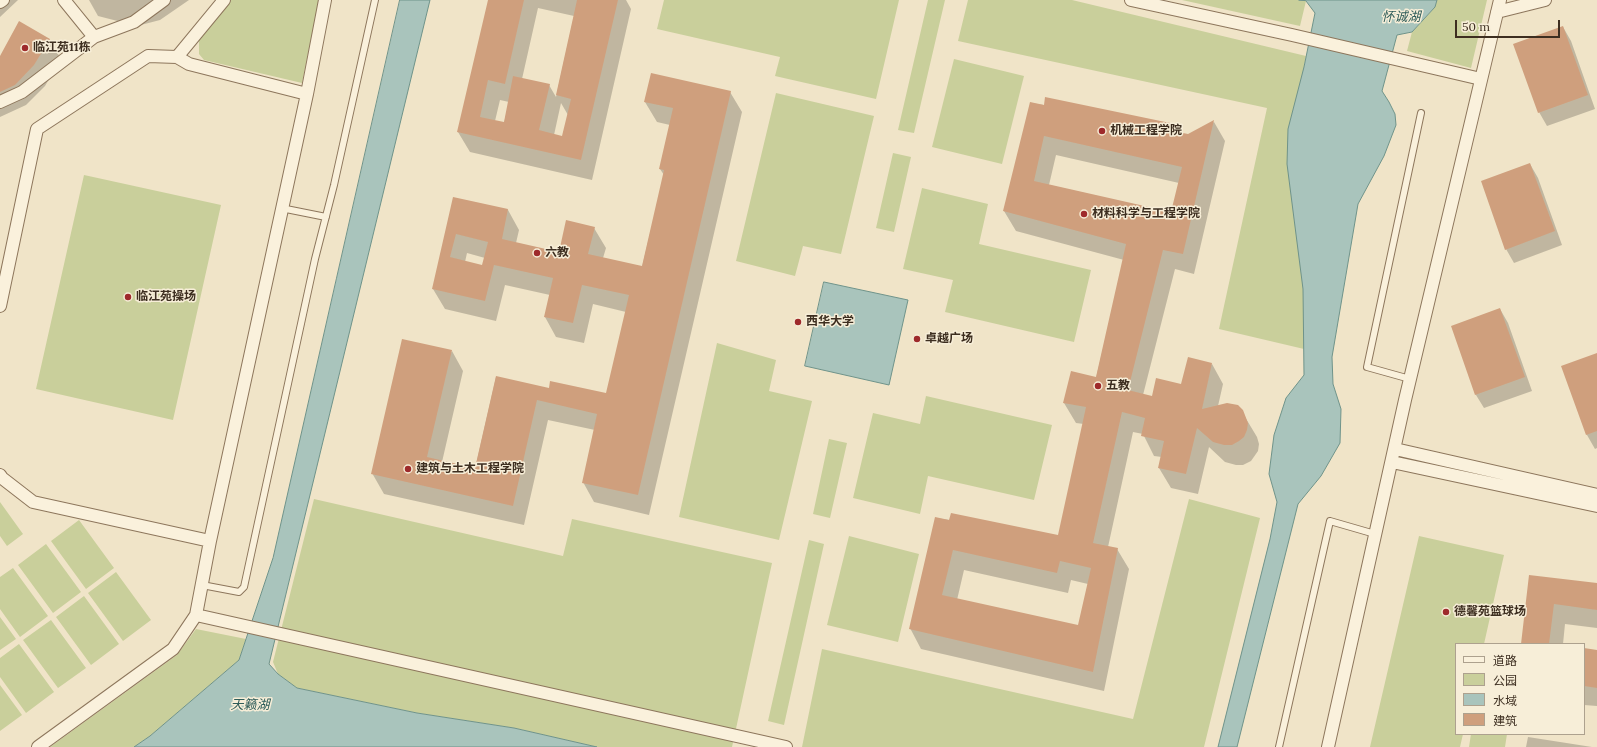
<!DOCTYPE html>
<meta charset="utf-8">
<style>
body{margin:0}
#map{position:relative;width:1597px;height:747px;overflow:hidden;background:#f0e4c8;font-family:Lora,"Noto Sans SC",serif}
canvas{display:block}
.legend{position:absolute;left:1455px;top:643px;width:130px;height:92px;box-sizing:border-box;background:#f7eed8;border:1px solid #ada18e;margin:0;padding:5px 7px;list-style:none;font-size:12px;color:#3d2e20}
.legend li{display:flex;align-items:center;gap:8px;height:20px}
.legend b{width:20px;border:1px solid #ada18e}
.scale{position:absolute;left:1455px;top:20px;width:105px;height:18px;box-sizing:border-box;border:2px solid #3d2e20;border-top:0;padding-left:5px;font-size:12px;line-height:14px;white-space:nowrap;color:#3d2e20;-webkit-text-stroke:3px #f7eed8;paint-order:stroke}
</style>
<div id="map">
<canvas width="1597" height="747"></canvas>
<ul class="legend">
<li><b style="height:5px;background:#faf1dc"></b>道路</li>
<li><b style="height:11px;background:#c9cf9b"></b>公园</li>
<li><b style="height:11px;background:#a9c4bc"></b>水域</li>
<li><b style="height:11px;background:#cf9f7d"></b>建筑</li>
</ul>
<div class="scale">50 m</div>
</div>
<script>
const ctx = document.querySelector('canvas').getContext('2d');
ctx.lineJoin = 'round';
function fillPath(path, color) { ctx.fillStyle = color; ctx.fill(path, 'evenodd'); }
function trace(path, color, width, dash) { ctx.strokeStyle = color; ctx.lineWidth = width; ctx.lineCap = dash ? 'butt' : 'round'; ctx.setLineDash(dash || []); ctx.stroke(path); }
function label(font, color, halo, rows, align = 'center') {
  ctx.font = font + ' Lora,"Noto Sans SC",serif'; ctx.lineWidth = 3; ctx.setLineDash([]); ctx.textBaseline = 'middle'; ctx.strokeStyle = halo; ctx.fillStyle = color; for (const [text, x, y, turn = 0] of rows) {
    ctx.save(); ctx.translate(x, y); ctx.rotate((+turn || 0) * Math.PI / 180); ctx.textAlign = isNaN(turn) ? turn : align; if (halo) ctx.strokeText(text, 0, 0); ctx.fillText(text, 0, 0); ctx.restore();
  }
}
const green = new Path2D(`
 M231 0H319L302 83 204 60 199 54V39Z
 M664 0H899L876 99 775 76 780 57 657 29Z
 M928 0H945L914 133 898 130Z
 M968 0H1072L1306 56 1304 67V349L1219 329 1267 108 958 41Z
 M1182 0H1299L1306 1 1300 26Z
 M1437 0H1487L1471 68 1407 51 1412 32 1435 7Z
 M954 59 1024 76 1002 164 932 147Z
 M776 93 874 116 841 254 803 246 795 276 736 261Z
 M893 153 911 157 894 232 876 228Z
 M84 175 221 205 173 420 36 389Z
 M922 188 988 204 979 244 1091 270 1074 342 945 312 953 280 903 269Z
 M717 343 776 360 769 391 812 401 779 540 679 517Z
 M926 396 1052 425 1034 500 928 476 920 514 853 498 873 413 920 424Z
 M829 439 847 443 830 518 813 514Z
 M314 499 563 556 572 519 772 563 732 747H597L514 728 417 713 297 688 278 674 273 662Z
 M1189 499 1260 518 1204 747H802L822 649 1133 719Z
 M0 502 23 534 7 546 0 536Z
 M79 520 114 568 86 589 51 541Z
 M849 536 919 554 898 642 827 625Z
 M1419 536 1504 555 1484 644H1456V734H1463L1460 747H1370Z
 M809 540 824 544 784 725 768 721Z
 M46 544 81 592 53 613 18 565Z
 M13 568 48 616 20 637 0 609V577Z
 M116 572 151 620 123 641 88 593Z
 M84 596 119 644 91 665 56 617Z
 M0 617 16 639 0 650Z
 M51 620 86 668 58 688 23 640Z
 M196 629 246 639 239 660 150 736 134 747H50L177 655Z
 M19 644 54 692 26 713 0 677V658Z
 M0 685 22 715 0 731Z
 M1471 734H1507L1505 747H1469Z`);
const water = new Path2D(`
 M400 0H430L269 664 278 674 297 688 417 713 514 728 597 747H134L150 736 239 660 273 558Z
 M1299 0H1437L1435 7 1412 32 1397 35 1382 91 1389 102 1395 114 1396 125 1384 156 1358 204 1332 357 1333 384 1341 409 1340 443 1321 476 1298 504 1237 747H1218L1270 539 1277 502 1269 474 1274 435 1286 398 1304 375 1303 289 1287 164 1288 129 1304 67 1315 13 1306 1Z
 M824 282 908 300 889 385 805 366Z`);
const shadow = new Path2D(`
 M0 0H18L0 17Z
 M89 0H189L160 20 137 26 98 16Z
 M489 0H626L631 9 592 180 470 152 458 132ZM538 8 574 16 556 97 549 85 522 79ZM500 100 509 102 504 123 495 121ZM561 103 568 115 563 137 554 135Z
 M1563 27 1571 41 1595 109 1547 126 1539 112Z
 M49 39 61 59 45 86 26 105 0 117V58Z
 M730 92 742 112 649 515 594 502 583 482 595 430 548 420 524 525 384 494 372 473 452 351 463 371 442 462 475 469 496 377 549 389 607 395 626 312 593 304 584 343 556 337 545 317 550 295 505 285 496 321 445 309 433 289 454 198 508 210 519 230 516 243 560 253 594 228 606 248 603 258 642 267 664 175 660 169 670 125 657 122 645 102ZM467 253 485 258 483 266 465 262Z
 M1031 103 1174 125 1179 134 1188 135 1214 122 1225 141 1194 274 1175 269 1143 395 1152 397 1182 386 1212 364 1223 384 1218 406 1245 417 1257 437 1259 444 1258 451 1251 461 1243 465H1236L1225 462 1209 447 1198 494 1171 488 1159 468 1162 457 1154 456 1143 434 1133 432 1108 547 1117 549 1129 569 1104 691 921 649 910 628 936 518 1059 536 1084 424 1076 423 1064 403 1096 378 1124 260 1016 231 1004 211ZM1056 155 1179 183 1172 213 1049 185ZM964 570 1068 593 1071 580 1088 584 1079 627 957 600Z
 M1530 164 1538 178 1562 245 1514 263 1506 249Z
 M1500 309 1508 323 1532 391 1484 408 1476 395 1452 327Z
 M1597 355V448L1595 449 1587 435 1563 367Z
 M1530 577 1597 584V628L1565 624 1563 644H1522Z
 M1584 649 1597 651V706L1584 705Z
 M1528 737 1592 747H1526Z`);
const building = new Path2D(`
 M488 0H524L505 84 488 80 480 117 504 122 513 76 550 84 539 130 562 136 571 99 556 95 577 0H618L581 160 457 132Z
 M19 21 50 39 34 65 15 85 0 92V56Z
 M1563 26 1588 95 1538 113 1513 44Z
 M651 73 731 91 638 495 582 483 597 414 537 400 513 506 371 474 402 339 452 350 427 457 475 468 496 376 549 388 550 381 606 393 629 295 582 285 573 323 544 317 553 278 494 265 485 301 432 289 453 197 508 209 502 239 559 252 566 220 595 227 588 254 642 266 664 170 659 169 673 108 644 102ZM456 234 488 242 482 265 450 257Z
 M1045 97 1175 124 1173 131 1188 134 1214 120 1183 254 1163 250 1128 390 1152 396 1156 378 1181 384 1188 357 1212 363 1202 409 1227 403 1238 405 1243 410 1248 423 1247 430 1244 437 1239 441 1232 445H1224L1213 442 1197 428 1186 474 1158 468 1164 441 1141 436 1145 418 1122 412 1093 543 1118 548 1093 672 909 629 935 517 949 520 951 513 1058 535 1086 407 1063 403 1071 371 1096 377 1126 244 1003 211 1030 102 1044 105ZM1044 136 1182 167 1171 212 1034 181ZM953 550 1057 573 1060 561 1091 568 1078 625 942 595Z
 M1530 163 1555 231 1505 250 1481 181Z
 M1500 308 1525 377 1475 395 1451 326Z
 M1597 353V431L1586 435 1561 366Z
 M1529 575 1597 583V610L1554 604 1549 644H1521Z
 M1584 648 1597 650V688L1584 686Z`);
const lane = new Path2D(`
 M281 208 326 217
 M1410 379 1367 367 1421 113
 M202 585 239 592 244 587 315 259 334 185 375 0
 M1279 747 1330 521 1375 534`);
const street = new Path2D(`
 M64 0 94 37
 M1131 0 1292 35 1481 79
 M0 2 3 0
 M1497 12 1545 0
 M177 57 224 0
 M0 102 22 92 94 37 134 22 164 0
 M0 306 37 129 148 56 177 57 189 64 307 94
 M1395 449 1597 495
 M1392 462 1597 506
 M0 475 2 478 33 502 210 541
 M196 615 786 747
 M38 747 173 649 196 615 210 541 307 94 325 0
 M1328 747 1405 400 1500 0`);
const markers = [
 [25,48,4,"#9e2a2b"],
 [1102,131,4,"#9e2a2b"],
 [1084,214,4,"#9e2a2b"],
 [537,253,4,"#9e2a2b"],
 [128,297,4,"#9e2a2b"],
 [798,322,4,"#9e2a2b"],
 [917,339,4,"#9e2a2b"],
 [1098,386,4,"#9e2a2b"],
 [408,469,4,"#9e2a2b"],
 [1446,612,4,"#9e2a2b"]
];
const poiNames = [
 ["临江苑11栋",33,48],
 ["机械工程学院",1110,131],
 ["材料科学与工程学院",1092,214],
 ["六教",545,253],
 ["临江苑操场",136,297],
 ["西华大学",806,322],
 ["卓越广场",925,339],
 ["五教",1106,386],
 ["建筑与土木工程学院",416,469],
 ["德馨苑篮球场",1454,612]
];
const waterNames = [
 ["怀诚湖",1401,17],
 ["天籁湖",250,705]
];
fillPath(green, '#c9cf9b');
fillPath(water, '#a9c4bc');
trace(water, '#6f938a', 1);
fillPath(shadow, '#0003');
fillPath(building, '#cf9f7d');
trace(lane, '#8d765c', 8);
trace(street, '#8d765c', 14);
trace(lane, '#faf1dc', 6);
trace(street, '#faf1dc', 12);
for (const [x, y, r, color] of markers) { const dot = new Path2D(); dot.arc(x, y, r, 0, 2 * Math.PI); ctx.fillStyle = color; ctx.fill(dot); trace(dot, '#f7eed8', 1.5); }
label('bold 12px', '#3d2e20', '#f7eed8', poiNames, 'left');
label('italic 13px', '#2f5d5a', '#f7eed8', waterNames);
</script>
